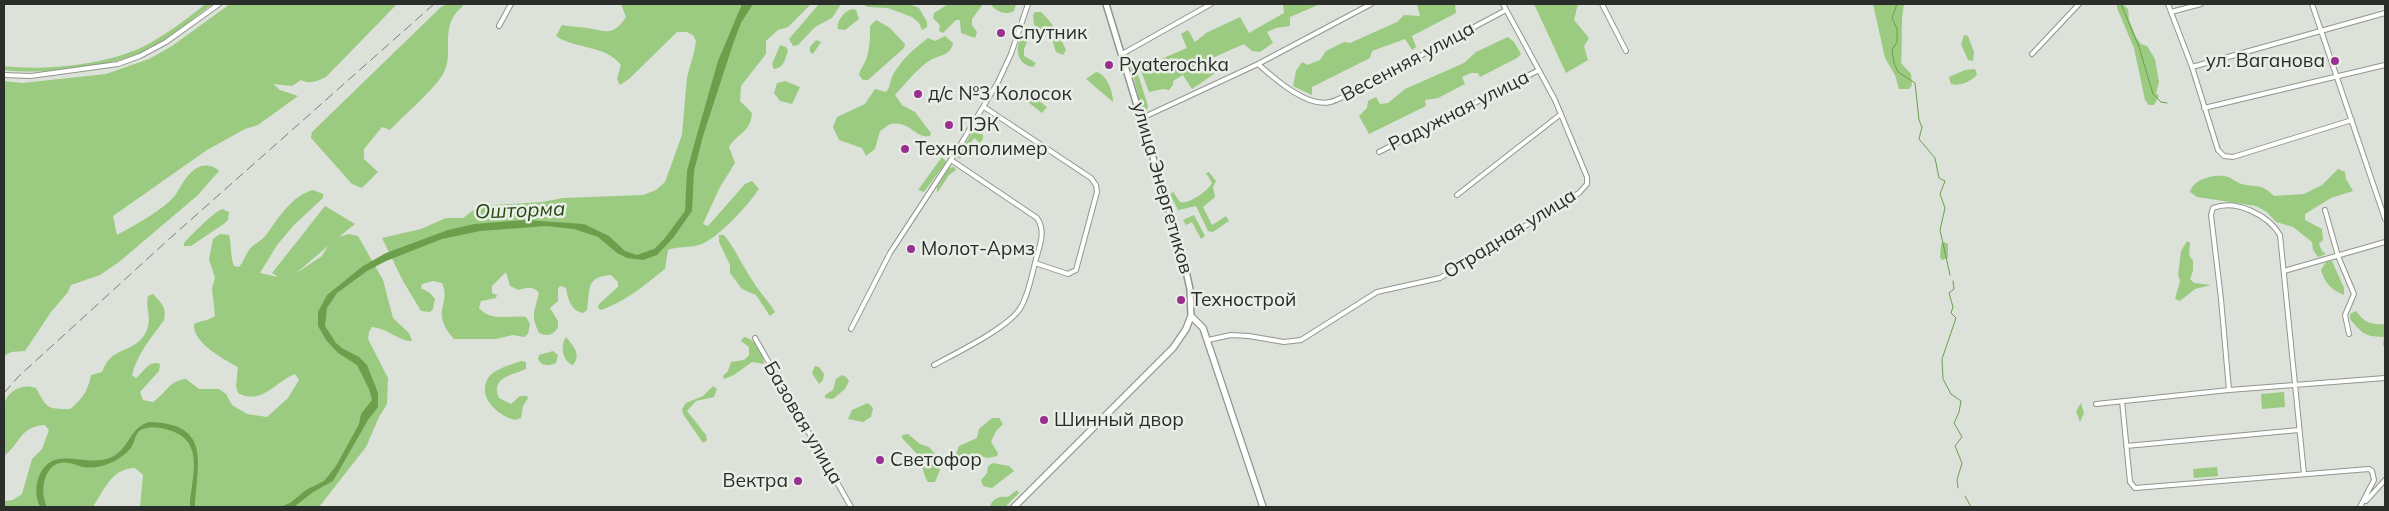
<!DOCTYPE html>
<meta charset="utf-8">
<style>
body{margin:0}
#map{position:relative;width:2389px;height:511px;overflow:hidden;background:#dce2d9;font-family:Mulish,sans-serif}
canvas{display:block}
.frame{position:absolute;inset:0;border:5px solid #2b2d2a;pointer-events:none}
</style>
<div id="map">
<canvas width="2389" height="511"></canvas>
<div class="frame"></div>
</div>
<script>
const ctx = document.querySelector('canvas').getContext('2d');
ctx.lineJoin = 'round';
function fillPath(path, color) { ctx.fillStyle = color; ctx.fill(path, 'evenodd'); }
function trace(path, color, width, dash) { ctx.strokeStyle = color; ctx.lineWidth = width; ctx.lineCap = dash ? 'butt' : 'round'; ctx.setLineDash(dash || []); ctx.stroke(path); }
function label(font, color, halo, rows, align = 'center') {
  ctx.font = font + ' Mulish,sans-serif'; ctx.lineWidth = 5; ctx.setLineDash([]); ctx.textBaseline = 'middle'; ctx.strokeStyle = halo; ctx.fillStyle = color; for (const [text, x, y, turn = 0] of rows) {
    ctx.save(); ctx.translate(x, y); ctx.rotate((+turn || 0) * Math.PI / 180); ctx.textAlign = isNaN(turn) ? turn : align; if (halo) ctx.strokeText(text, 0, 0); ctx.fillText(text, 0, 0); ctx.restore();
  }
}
const green = new Path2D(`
 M205 4H213C189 20 164 45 137 55 103 67 39 75 4 70V66C43 71 99 65 136 50 157 41 188 19 205 4Z
 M230 4H397L326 77C317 81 310 85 301 80L292 86 273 84 280 90 298 96 258 125 245 129 207 150 113 216 117 235C135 225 154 215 170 201 181 191 183 176 197 168 204 164 213 165 219 171L198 195 119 262 100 275 71 285 68 292 51 312 25 351 11 352 4 356V81L22 83 106 74 149 59 172 46Z
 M447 4H461L463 6C437 27 456 52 443 74 432 92 405 114 390 130L382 127 364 149V159L378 172 362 188 352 184 311 138 312 132 441 7Z
 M621 4H811L788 27 778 30 766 41V54L741 86 740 101 752 113C750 134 738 132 729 147L735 163 720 187 703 224 708 226 745 184 752 181 759 189C749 204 717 240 699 245 689 248 678 246 668 250L665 269C646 284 625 302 601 310L598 308 599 304 618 287V282L611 275C584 277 591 290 587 310L583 313C571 311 568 299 566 288L560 286 558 289V301L550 308 558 321V327C554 335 547 337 539 333 530 314 535 311 539 293 534 286 526 287 519 290L510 286 506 272 492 286V293L497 295 496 298 481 301 479 308C491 322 510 315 526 317L530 324 528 334 524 337 513 335 496 339H454C429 310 452 305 442 283L433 281 422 284 421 288 430 293 435 299 433 309 430 312 421 311 403 281 382 238 421 229 446 218H463L479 206 542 202 563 198 643 195 656 190 665 182 682 135 687 77 694 52 696 41 693 35 687 32H677L629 79 620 85 617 79 621 65C606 45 574 49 556 36L562 25C572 27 583 27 593 29 610 33 615 33 626 17Z
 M819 4H841L832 18 815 27 798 45 793 46 789 39Z
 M862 4H909L919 8 927 22V27L922 30 919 23 912 17 888 8 868 7Z
 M948 4H983L972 19V25L977 32 975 38 961 33 960 20H956L943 33 939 31 940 25 933 18 934 13Z
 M990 4H1016L1014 11C1005 16 996 11 990 4Z
 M1283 4H1320L1290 17V26L1276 28 1267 32 1273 43 1260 52 1252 51 1244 44 1210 59 1214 74 1192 89 1183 75 1173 81V85L1169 90 1163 89 1149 92 1140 68 1187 48 1181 34 1188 30 1195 42 1206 33 1240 17 1249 33 1284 13Z
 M1417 4H1455L1456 13 1412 36 1416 47 1412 50 1405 39 1372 51 1370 58 1312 87V95L1293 86 1296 71 1302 62 1307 65 1320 60 1326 51 1344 42 1350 43 1397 22 1404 15 1420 16Z
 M1534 4H1578L1574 20 1589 38 1584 46 1588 60 1566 73Z
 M1873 4H1904C1900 23 1903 43 1901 63L1911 74 1912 85 1909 89H1899L1895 75 1885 58Z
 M2122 4 2128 9 2129 20 2136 37 2141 44 2147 46 2155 59 2159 82 2156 93 2159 96 2154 105H2149L2145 100 2134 48 2117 8V5Z
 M852 9 856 10 859 19 845 30 838 29C836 22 844 11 852 9Z
 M1035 12H1041C1052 22 1060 36 1066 50L1063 55 1056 52 1051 36 1034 25 1033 15Z
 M876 20 890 28 905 44 904 48 868 80H863L859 75C860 69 864 65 866 60 870 49 870 37 870 26Z
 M1025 34 1028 40 1024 49V56L1036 63 1033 67C1016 65 1013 44 1025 34Z
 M1964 35 1968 36 1974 52 1973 61 1968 60 1961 44Z
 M945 36 953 43C951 56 938 55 929 61 917 69 905 84 895 95L902 105 915 112 931 133 930 136C916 139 910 120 890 124L880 131 875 149 866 156 862 148 839 140 833 127 837 117 865 104 875 89 886 92C891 87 890 79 894 73 903 58 914 49 928 38L935 41Z
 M1508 37 1514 42 1521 54 1517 58 1480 77 1478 73H1471L1462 77 1465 84 1438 98 1425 100 1426 106 1369 134 1359 116 1367 108 1368 101 1376 97 1380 104 1388 103 1405 89 1464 63 1476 52Z
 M816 40 821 42 813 54 810 52V47Z
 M780 45 786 47 788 51C785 59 784 68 774 69L772 64Z
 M1128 53 1135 65 1148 106 1147 110 1141 106 1131 68 1126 58Z
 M1975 69 1977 75C1971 81 1960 87 1951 84L1949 77 1965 70Z
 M1096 72C1107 74 1113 92 1113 102L1086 79Z
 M785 81 800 87 792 104 780 101 774 93 777 83Z
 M1039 89 1045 94 1039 101 1047 107 1042 113 1028 102Z
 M973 131 983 135V139L980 143 974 138 960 159 957 157Z
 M942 157 946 162 924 192 918 190Z
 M954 167 956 170 949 175 937 193V187L949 168Z
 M2338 169 2345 172 2346 179 2353 191 2331 198 2305 214V220L2322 229 2323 240 2319 244 2322 251 2326 254 2318 257 2313 250 2312 242 2293 227 2276 222 2267 212 2256 206 2197 197 2190 192C2193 179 2216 173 2228 177 2233 179 2237 183 2242 184 2258 188 2261 183 2274 196L2304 194 2322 185Z
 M1209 172 1216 181 1213 187 1215 197 1203 207 1212 225 1226 216 1229 221 1213 232 1208 231 1196 206 1178 210 1170 194 1173 192 1180 202C1188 205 1208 191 1212 183L1206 173Z
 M313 190 323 194V198L294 225 277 245 260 273 278 277 272 273 325 206 355 224 339 237 349 234 358 236 383 280 393 318 409 333 412 341C400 342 387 328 372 327L369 332 368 339 388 378 387 404 379 417 366 447 319 507H140L143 475 135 468C112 468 104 490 93 507H4V490L5 501 13 500 22 494 32 459 42 449 49 430 45 425C19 427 21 443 4 456 4 444 1 414 4 404 8 390 23 383 36 388 47 408 46 409 70 409 83 399 88 390 91 375L102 372C104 368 105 364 108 361 117 348 139 350 147 330 152 315 145 308 148 296L153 294C161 302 167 308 164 320 152 337 137 354 132 375L136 378C144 372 149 359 160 364L159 371 140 392 143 400 153 402C166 393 170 380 186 379L199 389H219L226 394 232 405 247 414 267 417 288 398 299 380 295 374C275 382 261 406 238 393L236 386 238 367C223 359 192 342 194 324 202 320 208 321 215 316L212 288 215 278 209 259 213 239 220 234 229 235C232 246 230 256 234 266L239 267C244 261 245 256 249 250 254 243 262 241 266 235 278 219 291 196 313 190ZM328 246 322 256 295 274Z
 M222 209 229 212 228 220 225 223 191 246H184V243C192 234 213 213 222 209Z
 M1194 215 1205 236 1201 239 1192 222 1186 225 1183 220Z
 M719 235H724C736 250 743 267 754 283 760 293 769 301 775 312L770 316 756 295 742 289 730 273V265L719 242Z
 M2187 241 2190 243 2189 255 2193 261V271L2190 279 2194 283 2211 285 2195 289 2180 301 2175 299 2180 281 2178 275 2181 251Z
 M1944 242 1948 244V258L1942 260 1940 257 1941 244Z
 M2332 261 2344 288V295C2331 290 2325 283 2321 270L2326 262Z
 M2356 311C2365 323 2371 325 2385 324V346L2383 345 2384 337C2363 336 2363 334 2350 319V314Z
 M566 337C573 346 582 354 573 365 562 361 560 346 566 337Z
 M744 337C755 339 764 352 764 364L752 362 734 375 724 379 723 376 728 371 731 362 744 360 749 355V347L741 341Z
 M553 351 558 355 556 363C549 366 542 367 538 359L539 355Z
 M521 361 526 362V369C512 375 490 378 499 398L511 404 520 396H527L528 398 523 406 521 418 515 420C499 416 478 399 487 380 492 369 511 365 521 361Z
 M815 366 819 367 824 374 823 380 819 384 812 373Z
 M842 375 846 377 849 381 845 389 833 399 825 398V395L833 390 836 379Z
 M713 386 717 389 714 397 696 401 687 411 706 435 707 440 703 443 683 414 682 409 686 403 703 396Z
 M2284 392 2285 407 2262 409 2261 394Z
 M868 403 873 408 871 417 863 422 848 419 852 410Z
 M2081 403 2084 413 2080 422 2076 411Z
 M992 418H999L1003 424 996 431 991 442 998 453 997 456 988 458 976 455 966 461 956 454 959 446 977 438 979 429Z
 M908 434 920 444 929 447 935 454 940 470 935 482H928L926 479 918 455 902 438V435Z
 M993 463 1009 466 1014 471 992 488 983 486 981 480 987 473 988 466Z
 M2217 467 2218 476 2194 478 2193 469Z
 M1017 490 1019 493 1005 507H990C992 498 1000 496 1008 497Z`);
const water = new Path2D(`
 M742 4H753L741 23 733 44 703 136 694 171 692 211 673 238 657 255 643 260 627 258 617 253 598 237 574 229 547 226 480 231 442 239 386 261 367 271 337 293 327 308 325 326 336 343 342 348 359 357 367 365 378 393V407L368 420 333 481 313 492 294 507H280L290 503 306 490 324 481 336 466 359 424 361 414 372 400 369 389 357 365 338 353 326 340 318 326V312L327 295 363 266 386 253 448 230 474 224 525 220 584 224 609 236 625 251 637 255 654 249 665 238 685 211 687 171 696 138 718 61Z
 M150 422C212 424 197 463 195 507H190V502C193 473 205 438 165 429 156 427 148 426 139 431 134 437 135 443 130 449 120 461 99 470 83 467 72 464 64 459 53 466 42 476 41 494 47 507H40C35 496 35 485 40 474 54 444 88 469 112 457 130 448 130 426 150 422Z`);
const stream = new Path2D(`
 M1897 4 1892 18 1897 29V42L1892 50 1894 63 1898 72 1915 83 1919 120 1922 127 1919 139 1935 158 1939 178 1945 181 1940 194 1945 208 1940 230 1950 275
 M2121 4 2139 47 2153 94 2161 102 2167 103
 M1953 281 1954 289 1949 293 1953 307 1951 313 1956 318 1942 359 1943 379 1951 394 1961 401 1959 412 1954 423 1962 437 1955 446 1962 463 1957 480 1958 488
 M1965 496 1971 507`);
const minor = new Path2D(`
 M1602 4 1626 51
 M2168 4 2192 67 2218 150 2224 156 2233 157 2352 120
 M2312 4 2385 219
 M2171 12 2201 4
 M499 26 511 4
 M1122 54 1211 4
 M2032 54 2079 4
 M1258 64C1274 78 1307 108 1330 102 1335 101 1340 98 1345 96L1506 10
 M2192 67 2385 13
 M4 75 31 76 118 64 140 56 166 42 219 4
 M984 107 1091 178 1096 185 1097 192 1076 270 1068 274 1035 263
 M2204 108 2385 65
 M1142 118 1258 64 1371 4
 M1379 152 1539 70
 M1457 195 1561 114
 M2325 210 2338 256 2354 294 2345 315 2349 334
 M2284 271 2385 242
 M851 329 890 253 956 152 998 82 1011 54 1028 4
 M755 338 851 507
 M1208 340 1231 335 1249 336 1284 342 1301 340 1377 292 1440 278 1579 193 1587 184V177L1555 100 1503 4
 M934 365C956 353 1010 327 1021 307 1029 293 1032 274 1036 259 1040 245 1046 231 1037 218L951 160
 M2229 390 2221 299 2211 215 2213 208C2236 199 2268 215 2280 235L2304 474
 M2122 401 2130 482 2135 488 2369 469 2372 471 2374 480 2360 507
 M2096 404 2229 390 2385 378
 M2126 446 2299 430
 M2366 501 2385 480`);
const tertiary = new Path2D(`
 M1106 4 1181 249 1190 289 1191 316`);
const secondary = new Path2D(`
 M1014 507 1173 348 1186 329 1191 316 1203 328 1263 507`);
const rail = new Path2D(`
 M4 393 18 377 168 240 434 4`);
const markers = [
 [1001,33,5,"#992f91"],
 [2335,61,5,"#992f91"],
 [1109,65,5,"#992f91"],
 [918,94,5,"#992f91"],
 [949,125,5,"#992f91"],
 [905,149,5,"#992f91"],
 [911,249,5,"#992f91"],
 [1181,300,5,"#992f91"],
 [1044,420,5,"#992f91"],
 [880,460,5,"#992f91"],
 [798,481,5,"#992f91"]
];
const poiNames = [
 ["Спутник",1011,33],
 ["ул. Ваганова",2325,61,"right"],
 ["Pyaterochka",1119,65],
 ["д/с №3 Колосок",928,94],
 ["ПЭК",959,125],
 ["Технополимер",915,149],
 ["Молот-Армз",921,249],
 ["Технострой",1191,300],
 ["Шинный двор",1054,420],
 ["Светофор",890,460],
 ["Вектра",788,481,"right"]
];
const streetNames = [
 ["Весенняя улица",1408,62,-28],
 ["Радужная улица",1459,111,-27],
 ["улица Энергетиков",1162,188,74],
 ["Отрадная улица",1510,234,-32],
 ["Базовая улица",803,423,60]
];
const waterNames = [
 ["Ошторма",520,211,-2]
];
fillPath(green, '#9bca81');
fillPath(water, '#6b9f4c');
trace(stream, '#6b9f4c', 1);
trace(minor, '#91968e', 6);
trace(tertiary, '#91968e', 8);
trace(secondary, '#91968e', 8);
trace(minor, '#fff', 4);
trace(tertiary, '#fff', 5);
trace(secondary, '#fff', 5.5);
trace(rail, '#797d77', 1, [10, 5]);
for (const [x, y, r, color] of markers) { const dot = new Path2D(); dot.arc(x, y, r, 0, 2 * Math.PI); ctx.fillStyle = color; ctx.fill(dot); trace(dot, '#e9efe6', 2); }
label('19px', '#2b2d2a', '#e9efe6', poiNames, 'left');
label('19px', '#2b2d2a', '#e9efe6', streetNames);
label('italic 20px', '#26480e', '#e9efe6', waterNames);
</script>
